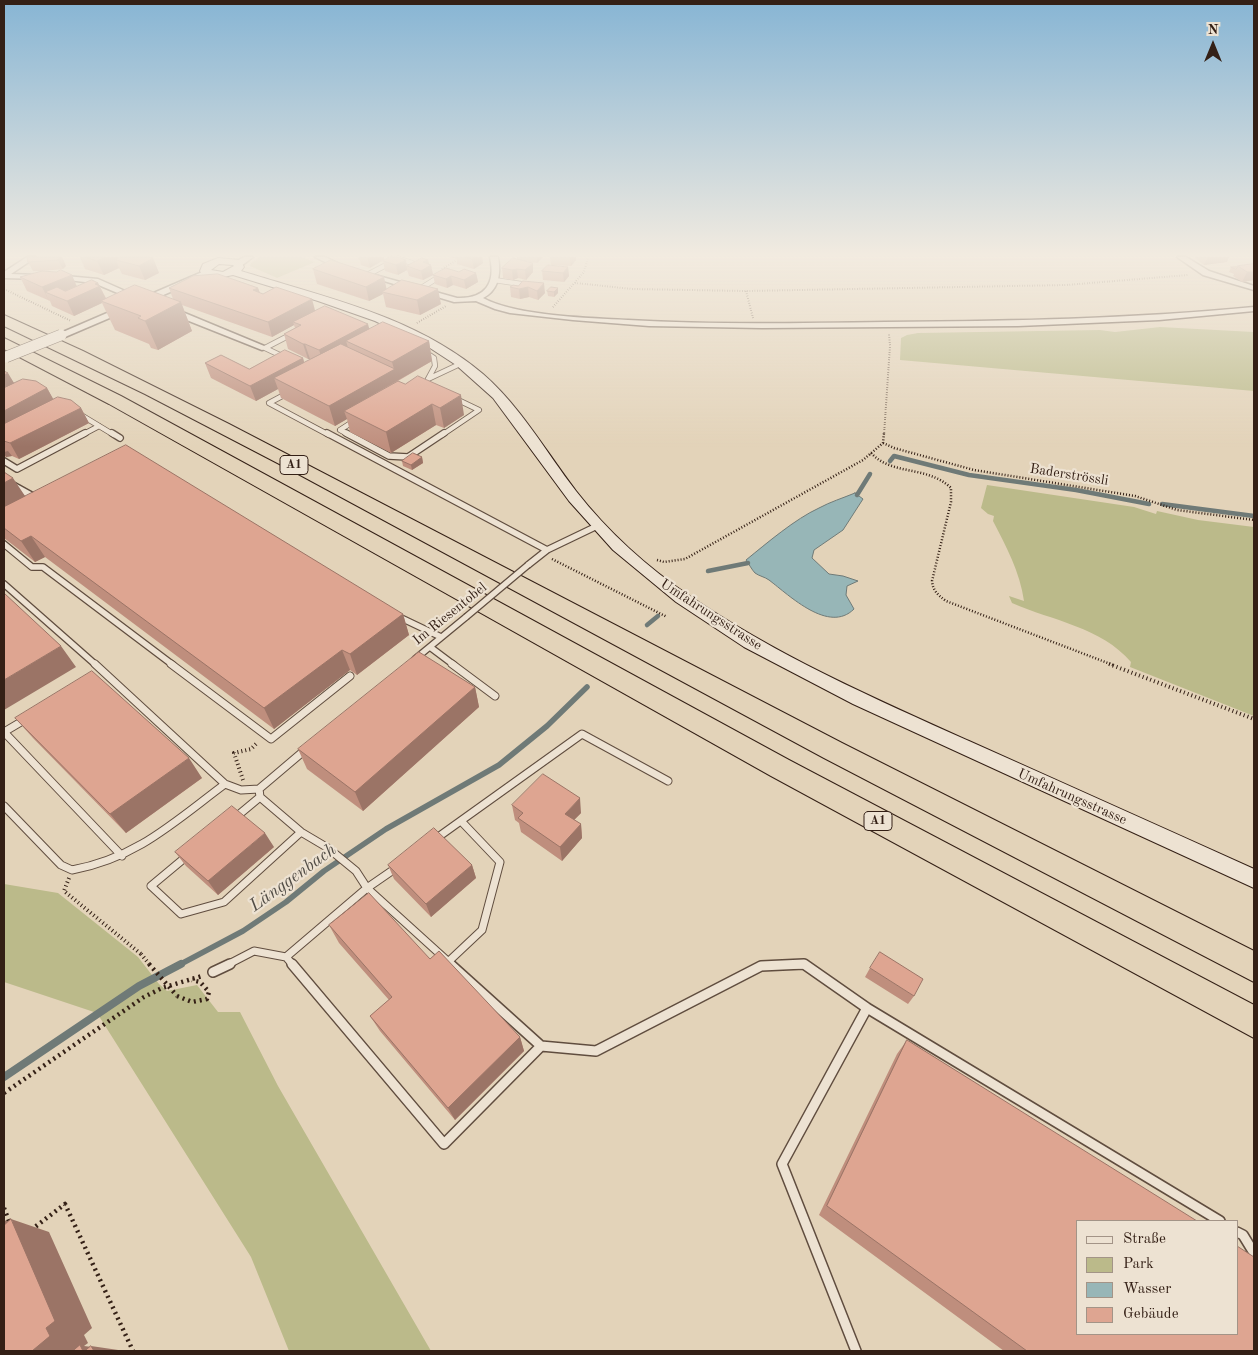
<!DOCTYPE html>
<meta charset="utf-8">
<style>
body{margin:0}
#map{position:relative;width:1258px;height:1355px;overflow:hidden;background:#e3d3b9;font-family:"Old Standard TT",serif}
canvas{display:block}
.frame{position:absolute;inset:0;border:5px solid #342016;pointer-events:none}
.legend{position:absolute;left:1076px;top:1220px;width:162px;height:115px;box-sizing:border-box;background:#ede2d2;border:1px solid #a39487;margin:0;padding:6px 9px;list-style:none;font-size:15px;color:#342016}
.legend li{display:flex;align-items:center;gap:10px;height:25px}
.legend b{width:25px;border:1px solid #a39487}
.north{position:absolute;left:1188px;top:20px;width:50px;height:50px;-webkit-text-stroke:4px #ede2d2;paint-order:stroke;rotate:0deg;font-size:14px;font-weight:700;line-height:20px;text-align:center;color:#342016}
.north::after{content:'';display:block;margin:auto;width:18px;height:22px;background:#342016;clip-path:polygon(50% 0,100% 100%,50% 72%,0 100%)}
</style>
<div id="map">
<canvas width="1258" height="1355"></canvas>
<div class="frame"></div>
<ul class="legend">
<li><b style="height:6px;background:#ede2d2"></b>Straße</li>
<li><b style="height:14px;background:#bbba8a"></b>Park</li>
<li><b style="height:14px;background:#97b6b7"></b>Wasser</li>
<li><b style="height:14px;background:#dea591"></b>Gebäude</li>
</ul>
<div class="north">N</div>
</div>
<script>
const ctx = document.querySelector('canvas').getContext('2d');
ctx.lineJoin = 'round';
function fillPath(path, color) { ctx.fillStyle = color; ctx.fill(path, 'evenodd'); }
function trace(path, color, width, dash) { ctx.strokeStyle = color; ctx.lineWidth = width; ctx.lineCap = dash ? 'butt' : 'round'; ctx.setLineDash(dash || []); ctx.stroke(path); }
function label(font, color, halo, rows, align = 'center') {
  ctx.font = font + ' "Old Standard TT",serif'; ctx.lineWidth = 4.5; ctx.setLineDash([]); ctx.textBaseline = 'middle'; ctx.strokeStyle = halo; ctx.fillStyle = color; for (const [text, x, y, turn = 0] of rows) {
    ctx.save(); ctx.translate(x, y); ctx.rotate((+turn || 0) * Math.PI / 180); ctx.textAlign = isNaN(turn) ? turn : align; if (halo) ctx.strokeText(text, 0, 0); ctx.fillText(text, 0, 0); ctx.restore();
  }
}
const green = new Path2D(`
 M260 257H302L315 262 277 278 250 266 251 263Z
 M1160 327 1254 332V391L900 360 901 338 907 335 918 333 1100 330 1115 332Z
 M987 485 1134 507 1156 514 1157 511 1198 520 1254 527V716L1130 667 1131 662C1101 627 1053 621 1012 603L1009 596 1024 601C1020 572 1006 546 993 521L994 516 988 514 981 508Z
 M4 884 58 893 138 957 159 984 167 991 197 985 218 1012H240L278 1086 431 1351H289L251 1257 97 1013 4 982Z`);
const water = new Path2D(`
 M855 493 863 499 843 530 814 550 812 558 829 574 843 576 858 581 847 586 846 595 854 609C829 634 790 596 769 580 765 577 759 576 755 573 752 570 749 564 746 560 767 543 795 519 819 508 830 502 843 498 855 493Z`);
const streamFar2 = new Path2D(`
 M890 461 894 456 969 475 1076 490 1149 504
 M857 495 870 474
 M1162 504 1254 516
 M708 571 748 563
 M647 625 658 616`);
const streamFar1 = new Path2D(`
 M179 965 243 931 286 902 324 871 386 829 499 765 547 726 587 687`);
const stream = new Path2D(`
 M4 1077 139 986 181 964`);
const pathFar3 = new Path2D(`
 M442 269 462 257
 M575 283 633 289 746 291 1066 285 1188 275
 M4 289 71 321
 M746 291 753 318
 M553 307 584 272 588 257
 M417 323 446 306
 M884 435 890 346 889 334`);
const pathFar2 = new Path2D(`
 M883 443 894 448 974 470 1135 496 1177 510 1254 520
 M871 453C892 476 927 465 951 488V502L932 581C933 591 938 595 946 601L1113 665
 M552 559 667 617
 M657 560 664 562 685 559 863 460 883 443 884 433`);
const pathFar1 = new Path2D(`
 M1109 664 1254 719
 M243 780 234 753 251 749 258 742
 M69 878 64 891 141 954`);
const path = new Path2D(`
 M177 996 192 1002 207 999 209 992 200 982 192 980
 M4 1093 144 997 162 988 202 976
 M4 1208 10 1224
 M31 1230 65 1204 133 1351`);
const serviceFar3 = new Path2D(`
 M394 257 412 263
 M367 275 390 263
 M494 280 528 285
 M418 290 439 277
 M265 348 290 335
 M265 348 284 357
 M425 352 434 358 435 366 428 379
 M428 379 462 363
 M286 394 269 403 329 435
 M81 415 114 435
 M82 435 99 426
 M349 435 340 430 354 421
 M442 435 479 410 456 399`);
const serviceFar2 = new Path2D(`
 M112 433 120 438
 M327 433 547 550
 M346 433 389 456 408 457 444 433
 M4 461 17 469 85 433
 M4 544 32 567H43L173 665
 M528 565 547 550 597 526
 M4 584 96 665
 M397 616 441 637
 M430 647 454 665
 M415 659 466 617`);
const serviceFar1 = new Path2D(`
 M95 664 225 784 241 790 259 789
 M171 664 271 739 350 676
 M452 664 495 696
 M26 719 4 732 122 856
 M305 750 259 789 260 797 301 832 328 848 356 871 367 888 452 965
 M4 806 61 865 72 870C137 858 174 822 225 784
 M236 817 260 797
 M434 840 582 734 668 781
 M187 856 151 886 181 914 224 902 301 832
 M448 962 482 930 500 862 461 821
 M227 965 254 951 286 957
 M293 965 286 957 367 888 396 868
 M787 965H805`);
const service = new Path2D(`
 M292 964 444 1144 541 1046
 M450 964 541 1046 596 1051 761 966 804 964 867 1008 1220 1221
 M213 972 230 964
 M1237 1232 1243 1235 1254 1253
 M856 1351 782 1164 867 1008`);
const minor = new Path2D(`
 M27 257H36L11 274 38 275 42 277 41 279 4 278V272Z
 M244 257H253L241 266H235V262Z
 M315 257H325L346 267 339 269Z
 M490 257H498C501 274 499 290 483 298 516 316 589 318 628 320 714 325 799 323 885 322 1008 321 1131 319 1254 307V311L1159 320 1018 326 762 328 649 326 573 320 510 313 495 309 476 301 454 302 364 275 368 273 457 298C485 299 496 284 490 257Z
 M1177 257H1186L1209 271 1254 286V290L1203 275Z
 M55 275 98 279 141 298 134 300 94 283 58 279 54 277Z
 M169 309H175L269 348 262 350 169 313Z
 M4 477 33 493 34 495 29 498 25 497 4 484Z`);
const tertiary = new Path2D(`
 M207 270 210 271V275L65 337H57L56 335Z`);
const secondary = new Path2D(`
 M218 258 240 260 244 267 241 271C324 297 415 316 483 374 521 407 546 452 576 491 608 532 648 568 691 597 778 656 873 698 969 741 1064 783 1159 826 1254 869V888L853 704 744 647 676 602 613 550 569 501 493 398 456 365 430 348 375 321 318 301 233 275 218 278 201 273 200 271 203 264ZM219 264 233 265 234 266 223 272 211 270Z`);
const motorway = new Path2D(`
 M4 315 83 351 229 424 842 743 1254 951V982L824 758 289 469 145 394 4 326Z
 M4 338 121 396 789 760 1254 1005V1038L771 776 109 404 4 349Z`);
const pathBridgeFar1 = new Path2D(`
 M141 954 150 965`);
const pathBridge = new Path2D(`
 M149 964 177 996`);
const serviceBridge = new Path2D(`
 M466 617 528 565`);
const tertiaryBridge = new Path2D(`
 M6 357 61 335`);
const wall = new Path2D(`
 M28 257H62L66 266 63 269 43 271 77 286 98 283 106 298 173 299 169 288H258L260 293 369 329 429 341 432 361 398 381 464 415 444 428 436 425 391 453 350 432 347 419 335 426 281 398 278 389 256 401 211 378 205 363 249 369 303 358 304 363 311 359H308L288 349 284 334 295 328 294 325 272 337 182 305 192 331 158 350 151 348 149 344 115 330 102 303 74 316 52 306 50 301 27 291 20 277 42 271H33L28 262Z
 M80 257H149L153 258 159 273 145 280 122 274 119 268 104 275 85 269Z
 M358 257H384L370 268 361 265 360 260H359Z
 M450 257H482L483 263 474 269 457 264V259Z
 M517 257H543L537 263 526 261 533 272 526 280 518 278 513 280 503 278 502 268 517 259Z
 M550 257H576V260L571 266 551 265Z
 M1195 257H1229L1227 262 1204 265 1195 258Z
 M428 260 429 264 431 265 433 275 423 280 409 276 407 270 398 275 385 271 383 261 407 266Z
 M1254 264V280L1242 282 1233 276 1234 274 1229 272 1231 267Z
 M568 267 569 276 564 282 543 280 542 271Z
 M313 269 386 290 441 304 420 315 386 307 383 294 369 301 317 284Z
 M459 272 476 273 478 282 466 289 453 285 447 288 435 284 433 275Z
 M523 281 545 293 538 300 529 297 520 299 511 297 510 287 518 286Z
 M558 288V293L554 297 548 296 547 291Z
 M4 371 14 383 47 388 53 399 81 408 89 423 19 459 12 456 6 457 4 455Z
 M422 457 423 463 412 470 403 466 402 461Z
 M4 472 25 496 403 614 409 635 357 675 350 670 274 729 45 557 35 562 4 538Z
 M475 687 479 707 363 811 307 769 298 749Z
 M15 718 202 778 126 833 33 738Z
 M512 805 581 813 574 820 581 824 582 838 562 861 521 832 519 823 515 820Z
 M274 847 218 895 186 866 175 852Z
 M388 865H472L476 878 431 917 394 879Z
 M329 925 430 959 520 1037 524 1051 455 1120 380 1031 370 1016 389 1000 339 943Z
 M870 968 914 996 908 1004 865 977Z
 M907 1040 1254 1351H1004L819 1215 897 1054Z`);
const shadedWall = new Path2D(`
 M60 257H62L66 266 63 269 58 260Z
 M106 257H117L118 260H116L119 268 104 275 97 261Z
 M370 257H384V260L370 268 368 258Z
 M475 257H482L483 263 474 269 472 259Z
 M537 257H543L537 263Z
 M570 257H576V260L571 266Z
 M1208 257H1229L1227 262 1204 265Z
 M153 258 159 273 145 280 139 266Z
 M406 260 407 270 398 275 396 265Z
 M428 260 429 266 431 265 433 275 423 280 421 271 423 262Z
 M533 263V272L526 280 525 270Z
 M568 267 569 276 564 282 563 273Z
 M517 269 518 278 513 280 512 270Z
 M1247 272H1254V280L1242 282Z
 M476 273 478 282 466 289 464 280Z
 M72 275 78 289 58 298 45 292 49 301 42 287Z
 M451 276 453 285 447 288 446 279Z
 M384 277 387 291 382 292 383 294 369 301 366 287Z
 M98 283 107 301H101L102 303 74 316 67 301Z
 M544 283 545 293 538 300 537 291Z
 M528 287 529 297 520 299 519 289Z
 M258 288 263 302 253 290Z
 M558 288V293L554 297V292Z
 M438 289 441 304 420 315 417 300Z
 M312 299 316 314 293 322 294 325 272 337 268 322Z
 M181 302 192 331 158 350 145 321Z
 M368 324 372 339 346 341 349 351 324 365 319 350Z
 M429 341 432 361 344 411 347 419 335 426 329 406 394 369 392 362Z
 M303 344H305L310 359H308Z
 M303 358 307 373 274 378 278 389 256 401 250 386Z
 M8 373 17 388 4 395V375Z
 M47 388 56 404 4 432V411Z
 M461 395 464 415 444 428 440 408Z
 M432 404 436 425 391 453 386 432Z
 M81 408 89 423 19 459 10 443Z
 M8 451 12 456 6 457 4 453V452Z
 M422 457 423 463 412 470 411 465Z
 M13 478 27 499 4 511V483Z
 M31 536 45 557 35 562 21 541Z
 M403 614 409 635 357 675 350 654Z
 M61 646 76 667 4 710V680Z
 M342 650 350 670 274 729 264 708Z
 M475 687 479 707 363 811 355 792Z
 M189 758 202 778 126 833 110 814Z
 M580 798 581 813 566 828 565 814Z
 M581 824 582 838 562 861 560 847Z
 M265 833 274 847 218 895 208 881Z
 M472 865 476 878 431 917 426 904Z
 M520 1037 524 1051 455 1120 448 1108Z
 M4 1219V1220L13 1223 11 1219 49 1232 92 1328 84 1335 88 1343 84 1346 92 1347 91 1346 125 1351H32L4 1224Z`);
const building = new Path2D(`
 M28 257H60L58 260 28 262Z
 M86 257H106L97 261Z
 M120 257H149L153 258 139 266 116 260Z
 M390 257H397L406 260 396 265 383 261Z
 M466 257H476L472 259Z
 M422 258 428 260 423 262 431 265 421 271 407 266Z
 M513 258 533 263 525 270 517 269 512 270 502 268Z
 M331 260 384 277 366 287 313 269Z
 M1254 264V272H1247L1238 266Z
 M548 265 568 267 563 273 542 271Z
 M1231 267H1238L1236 269Z
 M446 268 459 272 464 269 476 273 464 280 451 276 446 279 433 275Z
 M61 270 72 275 42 287 20 277 42 271 56 272Z
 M218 274 258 288 253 290 263 294 276 287 312 299 268 322 169 288 193 276Z
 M92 280 98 283 95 284 100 286 67 301 45 292 57 287 65 291Z
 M402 280 438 289 417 300 382 292Z
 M523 281 544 283 537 291 528 287 519 289 510 287 513 285 518 286Z
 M135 285 181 302 145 321 138 318 141 316 101 301Z
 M551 287 558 288 554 292 547 291Z
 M325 306 368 324 319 350 305 344H303L284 334 301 325 293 322Z
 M383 322 429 341 392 362 346 341Z
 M341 344 395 369 329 406 274 378Z
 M285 350 303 358 250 386 205 363 221 355 249 369Z
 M4 371 8 373 4 375Z
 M418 376 461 395 440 408 432 404 386 432 344 411 398 381 405 384Z
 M23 379 36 381 47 388 4 411V388Z
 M58 397 71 400 81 408 10 443 4 441V424Z
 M126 445 403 614 350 654 342 650 264 708 31 536 21 541 4 528V507Z
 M413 453 422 457 411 465 402 461Z
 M4 472 13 478 4 483Z
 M4 593 61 646 4 680Z
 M419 652 475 687 355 792 298 749Z
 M92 671 189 758 110 814 15 718Z
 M543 774 580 798 565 814 581 824 560 847 518 818 523 813 512 805Z
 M232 806 265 833 208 881 175 852Z
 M434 828 472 865 426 904 388 865Z
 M369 893 430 959 439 951 520 1037 448 1108 370 1016 392 997 329 925Z
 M880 952 923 979 914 996 870 968Z
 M907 1040 1197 1221H1077V1334H1237V1246L1254 1257V1351H1027L827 1206Z
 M11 1219 55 1321 46 1328 50 1336 32 1351H4V1224V1225Z
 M80 1345 83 1351H73Z
 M91 1346 94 1351H85Z`);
const shields = [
 [294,465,28],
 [878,821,28]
];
const shieldNames = [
 ["A1",294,465],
 ["A1",878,821]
];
const streetNames = [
 ["Baderströssli",1069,475,9],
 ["Im Riesentobel",450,614,-39],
 ["Umfahrungsstrasse",711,615,33],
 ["Umfahrungsstrasse",1072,797,24]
];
const nearWaternames = [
 ["Länggenbach",293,878,-36]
];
fillPath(green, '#bbba8a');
fillPath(water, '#97b6b7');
trace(water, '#6f7a77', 1);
trace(streamFar2, '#6f7a77', 4.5);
trace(streamFar1, '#6f7a77', 5.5);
trace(stream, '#6f7a77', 8);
trace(serviceFar3, '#604d3f', 6);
trace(serviceFar2, '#604d3f', 8);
trace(serviceFar1, '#604d3f', 9);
trace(service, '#604d3f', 12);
trace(minor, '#604d3f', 3);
trace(tertiary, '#604d3f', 3);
trace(secondary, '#342016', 2);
trace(motorway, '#342016', 2);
trace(pathFar3, '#342016', 2, [0.5, 2]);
trace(pathFar2, '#342016', 2.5, [1, 2]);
trace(pathFar1, '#342016', 4, [1, 3]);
trace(path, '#342016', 4.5, [2, 4]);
trace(serviceFar3, '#ede2d2', 4.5);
trace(serviceFar2, '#ede2d2', 5.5);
trace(serviceFar1, '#ede2d2', 7);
trace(service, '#ede2d2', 9);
fillPath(minor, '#ede2d2');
fillPath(tertiary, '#ede2d2');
fillPath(secondary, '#ede2d2');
fillPath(motorway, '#e3d3b9');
trace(serviceBridge, '#604d3f', 8, []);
trace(tertiaryBridge, '#604d3f', 12, []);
trace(pathBridgeFar1, '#342016', 4, [1, 3]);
trace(pathBridge, '#342016', 4.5, [2, 4]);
trace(serviceBridge, '#ede2d2', 5.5);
trace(tertiaryBridge, '#ede2d2', 11);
fillPath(wall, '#bf8e7d');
fillPath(shadedWall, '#9b7466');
fillPath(building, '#dea591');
trace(building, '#9b7466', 1);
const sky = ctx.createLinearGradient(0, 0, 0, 447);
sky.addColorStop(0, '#87b5d4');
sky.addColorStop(0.57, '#f2ebe0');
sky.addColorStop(1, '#f2ebe000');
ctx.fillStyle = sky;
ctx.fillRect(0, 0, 1258, 447);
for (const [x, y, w] of shields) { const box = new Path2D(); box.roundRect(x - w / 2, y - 9.5, w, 19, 4); ctx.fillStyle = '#ede2d2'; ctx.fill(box); trace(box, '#342016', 1); }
label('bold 12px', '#342016', null, shieldNames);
label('14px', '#342016', '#ede2d2', streetNames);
label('italic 18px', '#524d46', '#ede2d2', nearWaternames);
</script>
